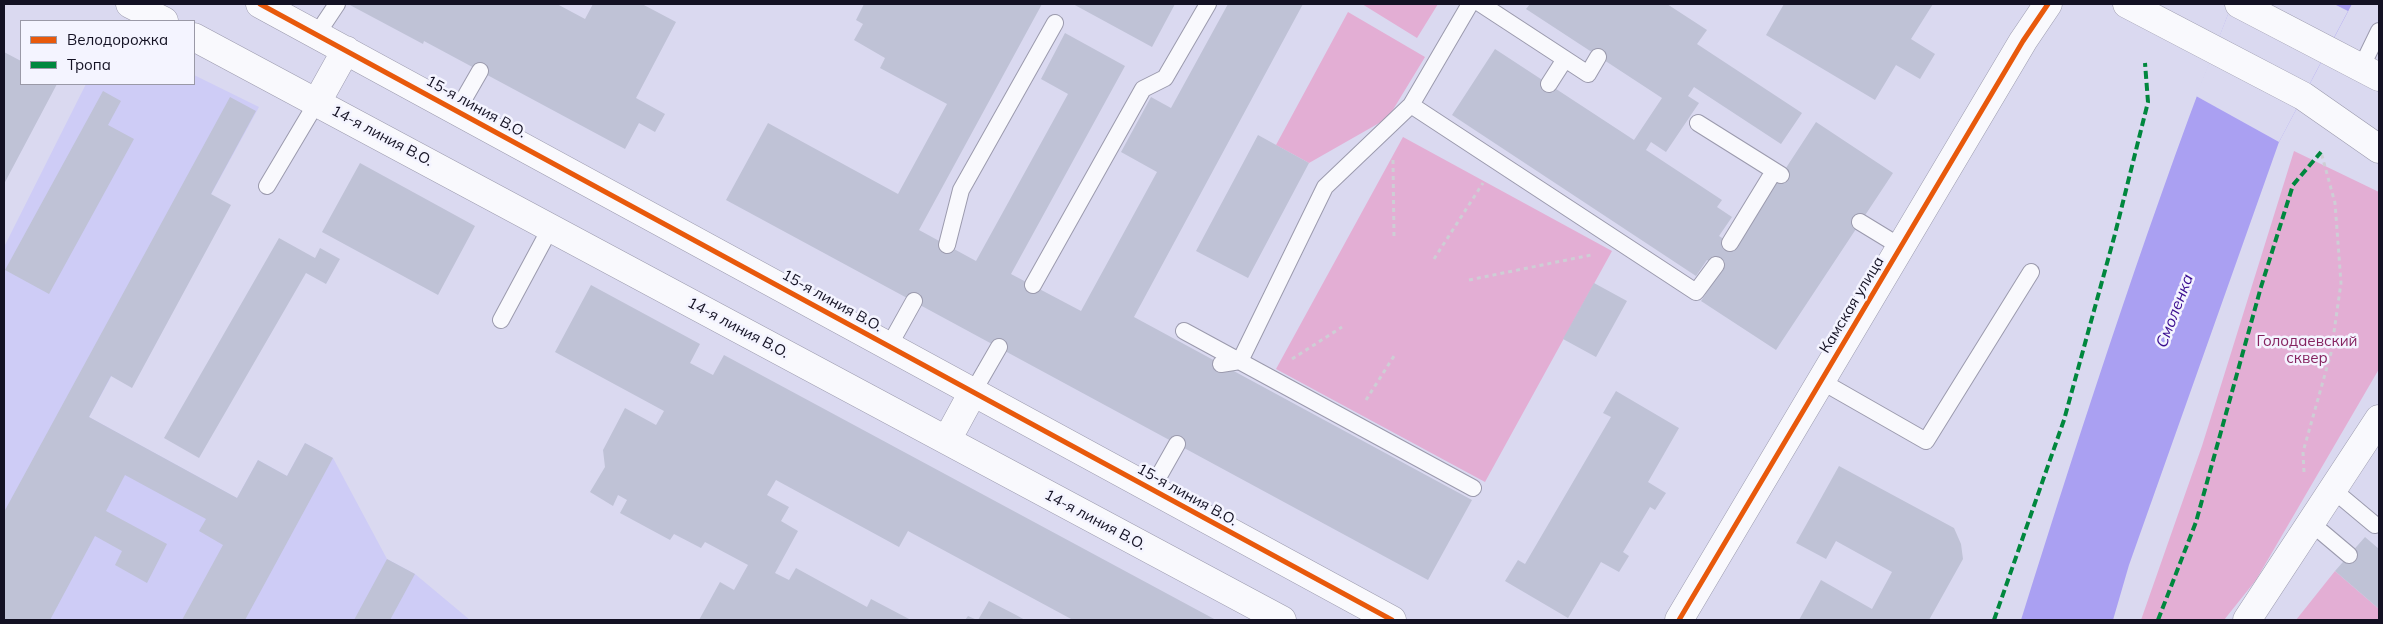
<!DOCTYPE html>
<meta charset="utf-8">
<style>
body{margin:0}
#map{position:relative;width:2383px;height:624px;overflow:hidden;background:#dad9f0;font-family:Mulish,sans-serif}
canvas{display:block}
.frame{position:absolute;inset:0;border:5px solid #131123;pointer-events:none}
.legend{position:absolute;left:20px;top:20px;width:175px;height:65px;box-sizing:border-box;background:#f4f4ff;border:1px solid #9a99a7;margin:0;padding:6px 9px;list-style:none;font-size:15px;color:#131123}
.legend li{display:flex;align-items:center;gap:10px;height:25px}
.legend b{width:25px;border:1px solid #9a99a7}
</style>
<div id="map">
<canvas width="2383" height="624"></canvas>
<div class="frame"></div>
<ul class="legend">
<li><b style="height:6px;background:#e8590c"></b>Велодорожка</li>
<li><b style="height:6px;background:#00873e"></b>Тропа</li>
</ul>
</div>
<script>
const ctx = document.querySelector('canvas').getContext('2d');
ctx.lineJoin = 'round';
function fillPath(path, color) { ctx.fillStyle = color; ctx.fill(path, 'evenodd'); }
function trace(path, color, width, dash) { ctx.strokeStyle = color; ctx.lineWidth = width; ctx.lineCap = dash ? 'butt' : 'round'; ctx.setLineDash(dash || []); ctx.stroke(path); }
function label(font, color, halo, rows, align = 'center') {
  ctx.font = font + ' Mulish,sans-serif'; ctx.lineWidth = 5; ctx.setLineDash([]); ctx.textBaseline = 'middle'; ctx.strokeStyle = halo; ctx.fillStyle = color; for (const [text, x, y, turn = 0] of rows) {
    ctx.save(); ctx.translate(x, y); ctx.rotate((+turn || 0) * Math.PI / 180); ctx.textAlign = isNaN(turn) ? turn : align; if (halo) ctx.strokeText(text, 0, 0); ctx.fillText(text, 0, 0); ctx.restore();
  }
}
const built = new Path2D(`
 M194 75 259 107 89 417 237 498 258 460 287 476 305 443 333 458 387 559 415 574 470 620H4V247L86 84H194Z`);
const green = new Path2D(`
 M1362 4H1438L1417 38Z
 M1348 12 1425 57 1388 118 1309 163 1276 145Z
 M1403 137 1612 251 1485 482 1276 369Z
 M2294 151 2379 192V369L2256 580 2224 620H2141L2202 446Z
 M2335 571 2379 609V620H2296Z`);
const water = new Path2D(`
 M2232 4H2352L2279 142 2129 565 2113 620H2021C2086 413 2153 206 2232 4Z`);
const pier = new Path2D(`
 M2232 4H2334L2348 11 2279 142 2196 96Z`);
const building = new Path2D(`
 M348 4H557L585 19 593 4H642L676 22 636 98 665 114 655 132 639 123 625 149 424 41 423 44Z
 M864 4H1042L919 230 976 261 1068 94 1041 79 1065 33 1125 66 1011 274 1081 311 1157 172 1121 152 1151 97 1171 108 1228 4H1303L1134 317 1472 500 1428 580 726 200 768 123 898 194 947 104 880 68 885 58 854 40 863 24 856 20Z
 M1073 4H1175L1152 47Z
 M1530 4H1667L1707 30 1697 44 1802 113 1781 144 1694 87 1688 96 1699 103 1666 152 1651 142 1646 150 1722 200 1717 207 1732 217 1719 236 1735 246 1816 122 1893 173 1776 350 1701 301 1722 269 1707 260 1696 276 1452 115 1495 49 1634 140 1662 98 1526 9Z
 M1784 4H1933L1911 39 1935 54 1920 79 1896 65 1875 100 1766 35Z
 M4 52 21 61V84H57L4 184Z
 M103 91 121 101 108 125 134 139 49 294 5 270Z
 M230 97 256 111 211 194 231 205 132 388 111 376 89 417 237 498 258 460 287 476 305 443 333 458 245 620H182L223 545 199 531 206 519 125 475 106 511 167 544 147 583 115 565 122 551 95 536 50 620H4V512Z
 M1258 135 1309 163 1248 278 1196 251Z
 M360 163 475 226 438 295 322 232Z
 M279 238 315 258 320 248 340 259 326 284 306 273 199 458 164 438Z
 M1594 283 1627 301 1596 357 1563 339Z
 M591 285 700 344 690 363 713 375 724 355 1216 620H1073L908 531 899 547 776 480 767 495 789 507 781 521 798 531 775 573 789 580 796 568 867 607 871 599 911 620H699L720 582 734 590 748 565 705 542 701 548 674 534 670 540 620 513 627 500 618 495 613 506 590 492 605 467 603 450 625 408 656 425 664 411 555 352Z
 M1616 391 1679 428 1648 482 1666 493 1655 510 1650 507 1623 552 1629 556 1619 572 1601 562 1568 618 1505 581 1518 560 1525 564 1611 417 1603 413Z
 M1839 466 1954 528 1961 544 1963 559 1929 620H1799L1821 580 1872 609 1892 572 1836 541 1826 559 1796 543Z
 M2365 537 2379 549V609L2335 571Z
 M387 559 415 574 390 620H354Z
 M989 601 1016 615 1025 620H978Z
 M968 616 977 620H965Z`);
const path = new Path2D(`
 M1393 160 1394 237
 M1434 259 1483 183
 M1469 280 1591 255
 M1292 359 1342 327
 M1366 400 1394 356
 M2304 472 2303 452 2331 353 2341 283 2335 203 2321 152`);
const lane = new Path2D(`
 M1481 4 1588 74 1598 57
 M317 34 337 4
 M2361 68 2379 31
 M1549 84 1565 59
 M1411 105 1696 292 1716 265
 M457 111 480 71
 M1698 123 1781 175
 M267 186 317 102
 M1860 222 1901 247
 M1730 243 1774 171
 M947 245 961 190 1055 23
 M1033 285 1143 89 1165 78 1208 4
 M501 320 551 227
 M1184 331 1473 488
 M889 346 914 301
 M1221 364 1240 361 1325 187 1411 105 1470 4
 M1821 381 1926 441 2031 272
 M973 392 999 347
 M2332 489 2375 525
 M1151 490 1177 444
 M2311 523 2349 555`);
const street = new Path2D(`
 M130 4 164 21
 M260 4 1392 620
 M194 37 1282 620
 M317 102 346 50
 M947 440 973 392
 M2247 620 2379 419`);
const secondary = new Path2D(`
 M2127 4 2303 96 2379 149
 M2239 4 2379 77
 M1679 620 2023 41 2048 4`);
const quiet = new Path2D(`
 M1994 620 2064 420 2115 234 2148 102 2145 63
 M2158 620 2196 522 2261 287 2293 185 2321 152`);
const cycleway = new Path2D(`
 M260 4 1392 620
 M1679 620 2023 41 2048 4`);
const streetNames = [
 ["15-я линия В.О.",476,107,29],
 ["14-я линия В.О.",382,136,28],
 ["15-я линия В.О.",832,301,29],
 ["Камская улица",1852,305,-59],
 ["14-я линия В.О.",738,328,28],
 ["15-я линия В.О.",1187,495,29],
 ["14-я линия В.О.",1095,520,28]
];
const parkNames = [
 ["Голодаевский",2307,341],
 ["сквер",2307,358]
];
const waterNames = [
 ["Смоленка",2175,311,-69]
];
fillPath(built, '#ceccf6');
fillPath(green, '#e3aed4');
fillPath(water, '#aaa0f2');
fillPath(pier, '#dad9f0');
fillPath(building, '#bfc2d6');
trace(lane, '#9b9aad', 18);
trace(street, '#9b9aad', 29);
trace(secondary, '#9b9aad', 29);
trace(path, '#ceced5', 3, [4, 4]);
trace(lane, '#f9f9fd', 16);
trace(street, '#f9f9fd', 28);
trace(secondary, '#f9f9fd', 28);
trace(quiet, '#00873e', 4, [8, 4]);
trace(cycleway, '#e8590c', 5);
label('15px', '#131123', '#f4f4ff', streetNames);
label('15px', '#85225f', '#f4f4ff', parkNames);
label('italic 16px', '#3b0e90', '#f4f4ff', waterNames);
</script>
